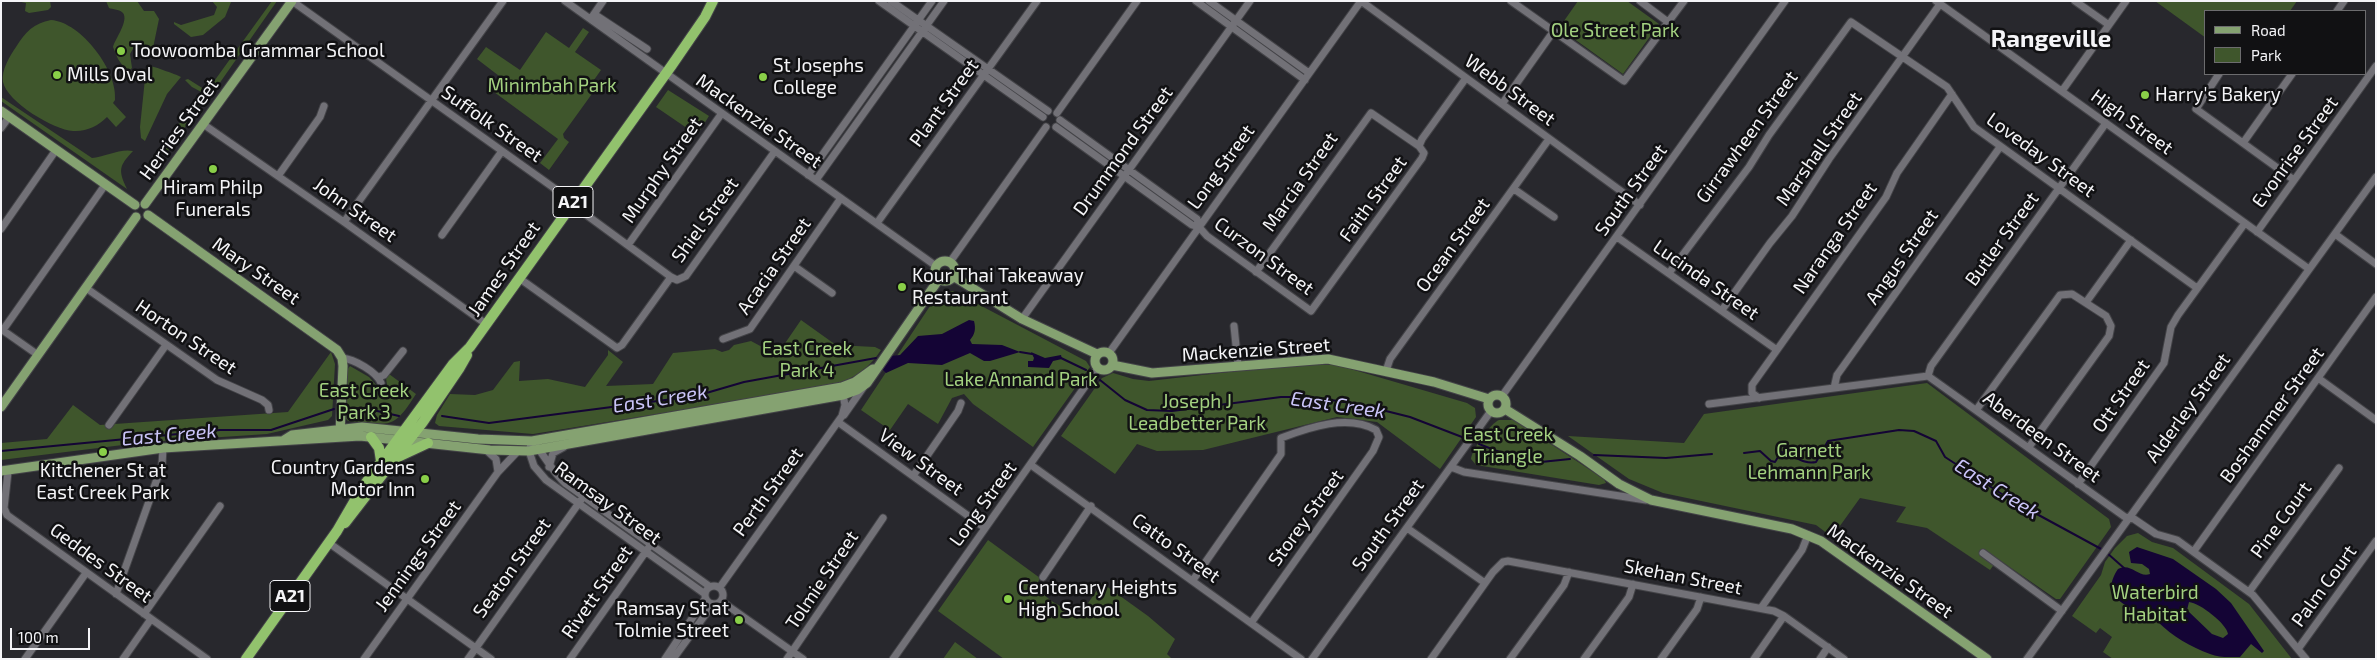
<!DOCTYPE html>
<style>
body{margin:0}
#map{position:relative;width:2377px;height:660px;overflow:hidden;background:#28282d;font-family:"Exo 2",sans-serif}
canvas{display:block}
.frame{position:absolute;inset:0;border:2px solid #f4f4f7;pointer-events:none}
.legend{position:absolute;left:2204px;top:10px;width:162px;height:65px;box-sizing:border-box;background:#111113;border:1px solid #6c6c6e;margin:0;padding:6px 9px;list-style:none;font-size:15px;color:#f4f4f7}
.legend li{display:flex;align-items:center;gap:10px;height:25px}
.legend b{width:25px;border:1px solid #6c6c6e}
.scale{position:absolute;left:10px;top:628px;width:80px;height:22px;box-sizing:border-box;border:2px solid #f4f4f7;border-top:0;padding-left:6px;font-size:15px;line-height:18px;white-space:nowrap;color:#f4f4f7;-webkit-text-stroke:4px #111113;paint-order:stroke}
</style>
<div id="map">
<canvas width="2377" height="660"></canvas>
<div class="frame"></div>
<ul class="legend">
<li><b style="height:6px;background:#85a271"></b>Road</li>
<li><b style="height:14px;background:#3f562c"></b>Park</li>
</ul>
<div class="scale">100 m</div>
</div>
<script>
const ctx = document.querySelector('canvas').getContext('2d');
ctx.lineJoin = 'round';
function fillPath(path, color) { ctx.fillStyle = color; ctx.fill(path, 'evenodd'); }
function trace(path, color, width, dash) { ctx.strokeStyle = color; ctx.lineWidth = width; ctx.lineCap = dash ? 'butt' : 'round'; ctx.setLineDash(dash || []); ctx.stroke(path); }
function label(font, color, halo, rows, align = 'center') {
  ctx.font = font + ' "Exo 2",sans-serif'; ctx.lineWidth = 5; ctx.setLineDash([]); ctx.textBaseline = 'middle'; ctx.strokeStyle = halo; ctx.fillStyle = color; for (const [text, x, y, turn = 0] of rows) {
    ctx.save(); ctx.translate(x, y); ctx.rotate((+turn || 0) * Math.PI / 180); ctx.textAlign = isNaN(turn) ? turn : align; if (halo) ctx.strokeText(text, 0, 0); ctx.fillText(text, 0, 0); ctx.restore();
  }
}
const green = new Path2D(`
 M17 1H50L51 7 48 10 29 13 25 11 26 3Z
 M106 1H137L144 11H154L159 19 153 48 148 50 138 46 134 47 130 54 132 68 127 72 118 59 113 47C115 39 129 21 123 13 121 10 112 9 109 8Z
 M212 1 231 2 225 17 203 35 191 37 174 24V22L181 25 214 15 217 7Z
 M272 1H277L212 94 207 95 192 87 185 80 188 79 207 91Z
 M1578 1H1627L1659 24 1623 74 1559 28Z
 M2155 1H2297L2290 11H2206V38Z
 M51 20C81 22 118 71 115 100L113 103 126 117 116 127 107 117C98 126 86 132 73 131 54 130 7 102 3 82 1 70 10 56 16 47 25 32 34 23 51 20Z
 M583 28 589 32 575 52 601 70 589 87 594 91 563 134 564 138 569 142 549 170 540 163 558 139 494 92 503 79 477 59 486 47 520 70 546 32 569 48Z
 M150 66C153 66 180 76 181 77L167 94 145 141 141 138 140 127 146 69Z
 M668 90 709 116 697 135 656 107Z
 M1 97 92 158C104 157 121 148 133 151 119 166 118 170 127 189L1 101Z
 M201 98 205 99 166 154 163 152 178 131V124L185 121 184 116 195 107Z
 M953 291 1086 361 1090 367 1033 447 973 404 964 394 952 398 938 424 908 404 890 430 861 410 932 303 944 292Z
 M801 320 836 345 875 347 881 350C867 371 853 379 830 386L533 434 439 426 435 423 437 415 450 394 475 395 493 390 514 362 520 361 519 381 548 379 585 387 608 355V350L623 362 606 386 653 384 673 353 715 349 722 352 729 350 734 345 751 341 777 355Z
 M331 352 335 364 332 416 328 420 267 434 147 442 1 460V443L47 439 73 405 100 425 288 412Z
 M1291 365H1337L1467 403 1475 408 1476 417 1440 469 1377 422 1337 417 1203 450 1157 451 1137 444 1115 474 1061 436 1102 378 1113 373 1133 379 1149 381Z
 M350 366 369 377 377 386 387 385 386 378 389 374 416 394C392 432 390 424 348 421L344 417 345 372Z
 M1927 383 2109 519 2111 527 2060 599H2056L1998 559 1990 570 1927 528 1896 522 1906 507 1860 498 1832 537 1816 525 1663 493 1629 479 1568 436 1684 443 1704 414Z
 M1499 420H1514L1604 479 1606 483 1599 485 1476 465 1471 459C1472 449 1491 423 1499 420Z
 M2138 533 2152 542 2173 548 2249 604 2292 659H2113L2103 652 2112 637 2100 628 2096 633 2072 616 2101 575 2105 562 2115 548 2127 536Z
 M988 540 1040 578 1037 584C1040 595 1060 608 1071 610L1069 613 1077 619 1102 583 1148 616 1175 639 1167 654 1171 658 1004 659 938 611Z
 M955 642 978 659H943Z`);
const water = new Path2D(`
 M969 320 974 321C976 329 975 334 970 340L972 344 1002 345 1020 352 990 361H984L970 353 942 365 908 363 886 373 882 369 891 356 900 355 918 336 942 334Z
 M1031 352 1045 358 1061 355 1062 359 1053 361 1049 368 1028 367V361H1033L1034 358Z
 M2137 547 2173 559 2216 589 2231 603 2264 651 2262 653 2251 644 2240 657C2230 657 2219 658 2210 654 2191 647 2172 636 2158 622 2148 612 2117 608 2112 590 2110 583 2114 575 2118 569 2131 562 2138 578 2150 574L2149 569 2142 564 2131 563 2129 552ZM2189 602C2200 603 2227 624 2228 634L2223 638 2212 634 2187 610Z`);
const stream = new Path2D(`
 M1020 352 1032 354
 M1061 358 1086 370
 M1100 380 1125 400 1147 410 1172 411 1281 397H1310L1358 404 1410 417 1462 437
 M346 409 364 408 399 416
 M442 416 489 423 696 396 744 382 876 358
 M1479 444 1520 460 1541 462 1570 459
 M1 451 220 430H271L334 409
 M1744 453 1760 451 1771 461 1775 462 1781 452C1794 454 1802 465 1816 462L1828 441 1899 430 1914 431 1936 441 1945 457 2011 500 2103 550
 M1594 455 1666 458 1712 454
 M2107 553 2124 568`);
const minor = new Path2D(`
 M292 1 568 198 577 208 671 277
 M565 1 936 266
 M879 1 1043 117
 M891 1 1048 111
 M1196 1 1305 80
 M1209 1 1309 73
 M1361 1 1640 205
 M1511 1 1624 81 1684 1
 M1640 1 1668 22
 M1936 1 2309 269
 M2075 1 2109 25
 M2337 11 2344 1
 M594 14 647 49
 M592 17 603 1
 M2219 74 2196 109 2294 180
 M2062 91 2126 1
 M1502 104 1553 32
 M1057 113 1137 1
 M1060 120 1197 219 1199 227 1207 236 1311 311 1422 158 1424 153 1419 146 1422 139 1466 78
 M203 124 344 222 486 324
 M1056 127 1192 225 1199 227
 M1 128 9 117
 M2243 143 2292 74
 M808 175 932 1
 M278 176 320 117 324 106
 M816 180 944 1
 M1514 189 1554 217
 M344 222 503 1
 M877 223 1037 1
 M1 229 56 150
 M2257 232 2376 66
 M2335 234 2376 264
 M442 235 502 151
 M1617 237 1777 350
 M628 245 722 113
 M950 262 1046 127
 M794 266 832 293
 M1256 272 1371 113 1419 146
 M1669 273 1749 167 1769 135 1851 22 1947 87 1974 127 2197 288
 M519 278 617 348 622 345 671 277 677 280 686 276 775 151
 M86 288 217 380 262 400 268 405 269 410
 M2087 301 2131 240
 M1722 310 1770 243 1792 216 1829 159 1940 4
 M1022 319 1250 1
 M1234 326 1238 365
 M1 329 38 355
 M3 330 105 185
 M723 339 750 329 841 198
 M1109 353 1361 1
 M342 358C354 359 377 372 381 383
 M1386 371 1390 359 1549 139
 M1928 376 1931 366 2106 123
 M379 377 384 375 403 351
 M2318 378 2376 420
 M1834 388 1837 375 2000 147
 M1502 396 1785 1
 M1759 398 1752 393V385L1886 197 1897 173 1952 94
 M1709 404 1928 376 2125 517 2134 519 2156 534 2177 540 2253 595 2306 659
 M1977 409 2060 295 2072 294 2106 316 2111 326 2109 336 2029 447
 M844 415 865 385
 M838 422 985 528
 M109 425 166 345
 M486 450 496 459 498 472
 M1031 465 1301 659
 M549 467 553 453 564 447
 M1451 467 1464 472 1646 500
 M8 472 4 508 7 515 207 659
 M913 476 958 411 961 403
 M2078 484 2164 363 2171 327 2178 315 2245 223
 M1407 528 1485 583
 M329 543 491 659
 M2194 551 2376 297
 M1983 553 2062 611
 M1043 577 1091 506
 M1193 580 1281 454V438C1310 427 1348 414 1376 430L1379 437 1373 451 1251 623
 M705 595a9 9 0 1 1 18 0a9 9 0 1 1-18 0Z
 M720 587 842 416 845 405 842 390
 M2249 592 2339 468
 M116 594 162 465 163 448
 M705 594 546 480 534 466 529 451 532 441C545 455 551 471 566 484L709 586
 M721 601 803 659
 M1761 608 1802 550 1808 535
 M144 614 220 506
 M2298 649 2376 541
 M25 659 86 573
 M123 659 151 619
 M364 659 498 472 518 451
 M468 659 581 500
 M570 659 649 547
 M665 659 705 599
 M673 659 713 604
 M787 659 883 518
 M893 659 1098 368
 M1312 659 1491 411
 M1431 659 1493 572 1503 562 1508 561 1774 611 1784 616 1844 659
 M1510 659 1564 585 1569 572
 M1584 659 1629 597 1633 584
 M1661 659 1697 609 1701 597
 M1754 659 1784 616
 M1820 659 1828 647
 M2027 659 2376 177`);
const major = new Path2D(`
 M1 111 135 205
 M145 204 292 1
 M148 215 337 350 342 358 343 366 340 433
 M935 271a10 10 0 1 1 20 0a10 10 0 1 1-20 0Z
 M953 276 1022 319 1097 354
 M1095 361a9 9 0 1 1 18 0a9 9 0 1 1-18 0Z
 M1112 365 1152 373 1328 359 1434 382 1489 399
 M1488 404a9 9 0 1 1 18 0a9 9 0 1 1-18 0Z
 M1 407 136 217
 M1505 409 1580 456 1619 484 1651 500 1792 529 1821 541 1987 659
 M284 440 292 435 362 427 478 439 532 441 842 387 855 382 873 369
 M1 471 163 448 360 436 490 450 529 451 843 395 857 390 867 383 939 279`);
const highway = new Path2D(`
 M371 437 379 448 381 461
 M398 457 428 443
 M345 523 423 422 459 369 467 355
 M246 659 337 531 362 488 453 364 470 347 672 65 705 17 713 1`);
const markers = [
 [121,51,5,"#89cf48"],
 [57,75,5,"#89cf48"],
 [763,77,5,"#89cf48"],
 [2145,95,5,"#89cf48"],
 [213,169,5,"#89cf48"],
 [902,287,5,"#89cf48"],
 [103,452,5,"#89cf48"],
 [425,479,5,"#89cf48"],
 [1008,599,5,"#89cf48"],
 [739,620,5,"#89cf48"]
];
const shields = [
 [573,202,40],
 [290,596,40]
];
const shieldNames = [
 ["A21",573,202],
 ["A21",290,596]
];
const parkNames = [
 ["Ole Street Park",1615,31],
 ["Minimbah Park",552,86],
 ["East Creek",807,349],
 ["Park 4",807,371],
 ["Lake Annand Park",1021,380],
 ["East Creek",364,391],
 ["Park 3",364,413],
 ["Joseph J",1197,402],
 ["Leadbetter Park",1197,424],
 ["East Creek",1508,435],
 ["Triangle",1508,457],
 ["Garnett",1809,451],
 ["Lehmann Park",1809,473],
 ["Waterbird",2155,593],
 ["Habitat",2155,615]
];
const poiNames = [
 ["Toowoomba Grammar School",131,51],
 ["St Josephs",773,66],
 ["College",773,88],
 ["Mills Oval",67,75],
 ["Harry's Bakery",2155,95],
 ["Hiram Philp",213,188,"center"],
 ["Funerals",213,210,"center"],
 ["Kour Thai Takeaway",912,276],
 ["Restaurant",912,298],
 ["Country Gardens",415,468,"right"],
 ["Motor Inn",415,490,"right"],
 ["Kitchener St at",103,471,"center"],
 ["East Creek Park",103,493,"center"],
 ["Centenary Heights",1018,588],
 ["High School",1018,610],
 ["Ramsay St at",729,609,"right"],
 ["Tolmie Street",729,631,"right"]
];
const streetNames = [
 ["Webb Street",1510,90,36],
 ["Plant Street",944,103,-54],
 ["Mackenzie Street",759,121,35],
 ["High Street",2132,122,36],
 ["Suffolk Street",492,124,35],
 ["Herries Street",179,129,-54],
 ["Girrawheen Street",1747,137,-54],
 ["Marshall Street",1819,149,-55],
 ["Drummond Street",1123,151,-54],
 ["Evonrise Street",2295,152,-54],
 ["Loveday Street",2041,155,36],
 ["Long Street",1221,167,-54],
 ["Murphy Street",662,170,-55],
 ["Marcia Street",1300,182,-55],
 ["South Street",1631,190,-54],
 ["Faith Street",1373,199,-54],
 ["John Street",355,210,35],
 ["Shiel Street",705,220,-54],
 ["Naranga Street",1835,238,-55],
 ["Butler Street",2002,239,-54],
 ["Ocean Street",1453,245,-54],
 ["Curzon Street",1264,256,36],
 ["Angus Street",1902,257,-55],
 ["Acacia Street",774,266,-55],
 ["James Street",504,269,-55],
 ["Mary Street",256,271,35],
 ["Lucinda Street",1706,280,35],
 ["Horton Street",186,337,34],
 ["Mackenzie Street",1256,350,-4],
 ["Ott Street",2121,396,-55],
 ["Alderley Street",2188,408,-54],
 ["Boshammer Street",2272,415,-54],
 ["Aberdeen Street",2042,437,36],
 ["View Street",921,462,36],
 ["Perth Street",768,492,-54],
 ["Ramsay Street",608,503,36],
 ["Long Street",983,504,-54],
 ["Storey Street",1306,518,-54],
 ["Pine Court",2281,520,-54],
 ["South Street",1388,525,-54],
 ["Catto Street",1176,548,36],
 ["Jennings Street",418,556,-54],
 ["Geddes Street",101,563,36],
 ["Seaton Street",512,568,-54],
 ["Mackenzie Street",1890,571,35],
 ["Skehan Street",1683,577,11],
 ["Tolmie Street",822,580,-56],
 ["Palm Court",2324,586,-54],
 ["Rivett Street",597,592,-55]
];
const waterNames = [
 ["East Creek",660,399,-9],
 ["East Creek",1338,405,8],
 ["East Creek",169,435,-5],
 ["East Creek",1997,489,32]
];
const districtNames = [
 ["Rangeville",2051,39]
];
fillPath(green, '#3f562c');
fillPath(water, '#140435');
trace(stream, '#140435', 2);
trace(minor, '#434347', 9);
trace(major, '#434347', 11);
trace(highway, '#434347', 12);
trace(minor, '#727177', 7);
trace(major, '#85a271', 9);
trace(highway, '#92c26d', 10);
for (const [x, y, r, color] of markers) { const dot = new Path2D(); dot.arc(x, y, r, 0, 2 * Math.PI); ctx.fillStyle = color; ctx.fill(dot); trace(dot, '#111113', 2); }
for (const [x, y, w] of shields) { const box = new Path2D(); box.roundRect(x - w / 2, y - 15.5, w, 31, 4); ctx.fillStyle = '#111113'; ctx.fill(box); trace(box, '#f4f4f7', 1); }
label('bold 18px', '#f4f4f7', null, shieldNames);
label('19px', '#a3d180', '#111113', parkNames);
label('19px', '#f4f4f7', '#111113', poiNames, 'left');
label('19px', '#f4f4f7', '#111113', streetNames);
label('italic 20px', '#cbc5f9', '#111113', waterNames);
label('bold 24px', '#f4f4f7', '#111113', districtNames);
</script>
